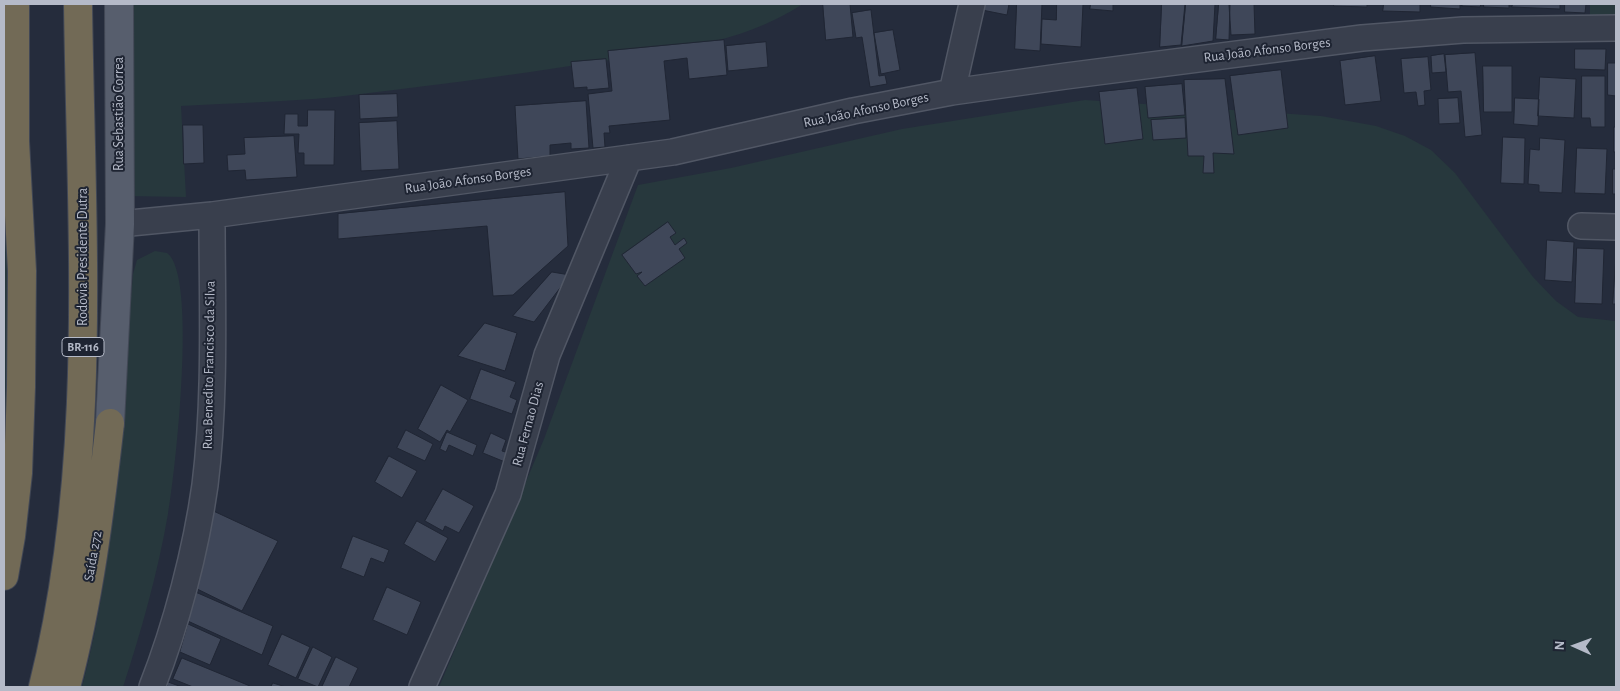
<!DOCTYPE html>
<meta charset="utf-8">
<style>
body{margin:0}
#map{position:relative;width:1620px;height:691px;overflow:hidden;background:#252c3c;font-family:"Alegreya Sans",sans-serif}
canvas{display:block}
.frame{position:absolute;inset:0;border:5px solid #b5bac8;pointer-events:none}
.north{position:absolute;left:1550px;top:621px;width:50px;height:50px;-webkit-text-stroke:4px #1e2432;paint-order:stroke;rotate:272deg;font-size:14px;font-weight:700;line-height:20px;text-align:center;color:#b5bac8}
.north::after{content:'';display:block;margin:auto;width:18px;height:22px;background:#b5bac8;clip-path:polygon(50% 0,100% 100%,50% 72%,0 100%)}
</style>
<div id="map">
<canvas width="1620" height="691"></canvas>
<div class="frame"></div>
<div class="north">N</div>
</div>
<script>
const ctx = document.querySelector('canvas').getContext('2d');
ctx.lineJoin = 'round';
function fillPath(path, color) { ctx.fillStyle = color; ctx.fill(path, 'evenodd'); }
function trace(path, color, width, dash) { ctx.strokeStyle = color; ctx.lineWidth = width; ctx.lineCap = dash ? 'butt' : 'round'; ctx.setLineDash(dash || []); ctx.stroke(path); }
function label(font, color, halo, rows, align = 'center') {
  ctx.font = font + ' "Alegreya Sans",sans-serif'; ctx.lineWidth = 4; ctx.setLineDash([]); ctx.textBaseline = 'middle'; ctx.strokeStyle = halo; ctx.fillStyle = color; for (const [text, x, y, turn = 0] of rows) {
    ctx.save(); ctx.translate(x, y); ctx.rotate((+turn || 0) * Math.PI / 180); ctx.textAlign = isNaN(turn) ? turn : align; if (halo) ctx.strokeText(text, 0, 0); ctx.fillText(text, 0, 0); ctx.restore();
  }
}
const green = new Path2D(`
 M123 4H803C740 45 663 52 590 63 506 76 421 87 336 97 285 102 232 103 181 106L186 197 126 196Z
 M1590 4H1616V19L1590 18Z
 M1085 100 1321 116 1376 126 1405 136 1431 150 1455 173 1533 277 1556 301 1578 317 1616 321V687H439L544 439 638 185 731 168 902 129Z
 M4 147 14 355 4 496Z
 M155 251 167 253C198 275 175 474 168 514 158 572 141 632 123 687H82C118 552 120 413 133 274L137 260Z`);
const building = new Path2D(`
 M823 4H850L853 37 826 40Z
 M983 4H1009L1007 15 982 10Z
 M1017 4H1042L1040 51 1015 49Z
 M1057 4H1083L1081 47 1041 44 1042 19 1056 20Z
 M1091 4H1113V11L1090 9Z
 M1162 4H1185L1181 45 1160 47Z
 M1186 4H1215L1213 41 1182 46Z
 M1219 4H1230L1229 40 1216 39Z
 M1254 4 1255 34 1231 35 1229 5Z
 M1334 4H1367V7L1334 6Z
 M1384 4H1420V12L1383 11Z
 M1431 4H1460V9L1431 7Z
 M1463 4H1481L1480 7 1462 6Z
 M1484 4H1509V8L1484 7Z
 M1513 4H1560V9L1512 7Z
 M1565 4H1586L1585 13 1565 12Z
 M871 10 879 76 885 75 887 84 870 87 862 37 856 38 852 13Z
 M893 30 900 70 881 74 874 33Z
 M724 40 727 75 689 79 687 58 664 61 670 120 609 126 610 133H604L605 147 593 148 588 94 612 91 608 51Z
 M766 42 768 67 728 71 726 46Z
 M1575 49H1606L1605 70 1575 69Z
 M1475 53 1482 135 1465 137 1461 91 1448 92 1445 55Z
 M1444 54 1446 72 1432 73 1431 56Z
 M1375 56 1381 101 1345 105 1340 61Z
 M1428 57 1431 90 1424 91 1425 105 1418 106 1416 92 1404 93 1401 59Z
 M606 59 609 88 587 90V87L574 88 571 62Z
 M1608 63H1616V96L1608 95Z
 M1483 66H1512V112H1484Z
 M1281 70 1288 128 1238 135 1230 76Z
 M1582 76H1605V127H1591L1590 118H1582Z
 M1540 77 1576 79 1574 118 1538 116Z
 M1225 79 1234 154 1213 153 1214 173H1203L1204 156H1188L1184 80Z
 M1182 84 1185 115 1148 118 1145 87Z
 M1137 88 1143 139 1105 144 1099 92Z
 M397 94 398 117 360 119 359 95Z
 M1458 98 1460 123 1439 124 1438 99Z
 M1515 98 1539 99 1538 126 1514 124Z
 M586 101 589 148 571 149V143L550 145V156L518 159 515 106Z
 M308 110H335L334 165H304V153H298L299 134H284L285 114H298V126H307Z
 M1185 118 1186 138 1153 140 1151 120Z
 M397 121 399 169 361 171 359 123Z
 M183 125H203L204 163 184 164Z
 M1614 127H1616V152H1614Z
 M294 136 297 177 246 180 245 170 228 171 227 155 245 154 244 138Z
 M1503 137 1525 138 1524 184 1501 183Z
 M1540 138 1565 140 1562 193 1539 192V185L1528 184 1530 149 1539 150Z
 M1577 148 1607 149 1605 194 1575 193Z
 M1613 169H1616V194H1613Z
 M565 192 568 246 513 295 493 296 487 226 338 239V214Z
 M668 222 676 233 670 237 675 245 684 238 687 243 679 249 685 258 645 286 637 276 642 272 636 274 622 255Z
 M1547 240 1574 242 1572 282 1545 280Z
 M1577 248 1604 249 1602 304 1575 303Z
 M1616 257V304H1613Z
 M552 272 570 275 534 322 513 316Z
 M485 323 517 333 505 371 458 356Z
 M481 369 516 382 510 397 517 400 512 414 470 399Z
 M441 385 468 400 450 432 447 430 440 442 418 429Z
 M406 430 433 444 425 461 397 448Z
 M447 432 477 445 473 456 449 445 446 452 440 449Z
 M491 433 506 440 502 451 509 453 505 462 483 453Z
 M389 456 417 471 402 498 375 482Z
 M443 489 474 506 459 533 445 526 443 531 425 521Z
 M207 508 278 541 242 611 191 586Z
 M417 521 448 538 435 562 404 544Z
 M353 536 389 550 384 563 371 558 364 577 341 568Z
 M387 587 421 602 407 635 373 620Z
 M191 590 273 626 262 655 179 617Z
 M188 624 221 639 210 665 180 652Z
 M282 634 310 647 296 678 268 665Z
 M313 647 332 657 318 687 298 679Z
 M336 657 358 668 349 687H322Z
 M182 658 250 686V687H193L173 679Z
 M168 682 182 687H167Z
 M273 683 286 687H271Z`);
const minor = new Path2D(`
 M952 92 972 4
 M120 224 212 215 673 152 853 111 952 92 1066 76 1362 38 1463 30 1616 28
 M1581 226 1616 227
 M152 687C176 626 196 550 205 485 216 396 212 304 212 215
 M422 687 508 494 547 355 629 158`);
const major = new Path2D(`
 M110 423 120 224 119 4`);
const highway = new Path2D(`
 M4 576 11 536 18 473 21 387 22 271 15 141V4
 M43 687C99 463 81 232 78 4
 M66 687C89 601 100 512 110 423`);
const shields = [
 [83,347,42]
];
const shieldNames = [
 ["BR-116",83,347]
];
const streetNames = [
 ["Rua João Afonso Borges",1267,50,-7],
 ["Rua João Afonso Borges",866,110,-12],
 ["Rua Sebastião Correa",119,114,-90],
 ["Rua João Afonso Borges",468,180,-8],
 ["Rodovia Presidente Dutra",83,257,-90],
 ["Rua Benedito Francisco da Silva",209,365,-89],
 ["Rua Fernao Dias",528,424,-75],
 ["Saída 272",93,556,-80]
];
fillPath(green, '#27383d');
fillPath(building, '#3f4759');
trace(building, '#202634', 1);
trace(minor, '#515765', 28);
trace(major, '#424856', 30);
trace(highway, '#414755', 30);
trace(minor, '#393f4d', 25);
trace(major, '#575e6d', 28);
trace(highway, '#726a56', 28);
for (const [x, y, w] of shields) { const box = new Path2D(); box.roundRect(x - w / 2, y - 9.5, w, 19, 4); ctx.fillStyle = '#1e2432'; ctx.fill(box); trace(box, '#b5bac8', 1); }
label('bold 12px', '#b5bac8', null, shieldNames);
label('14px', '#b5bac8', '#1e2432', streetNames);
</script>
